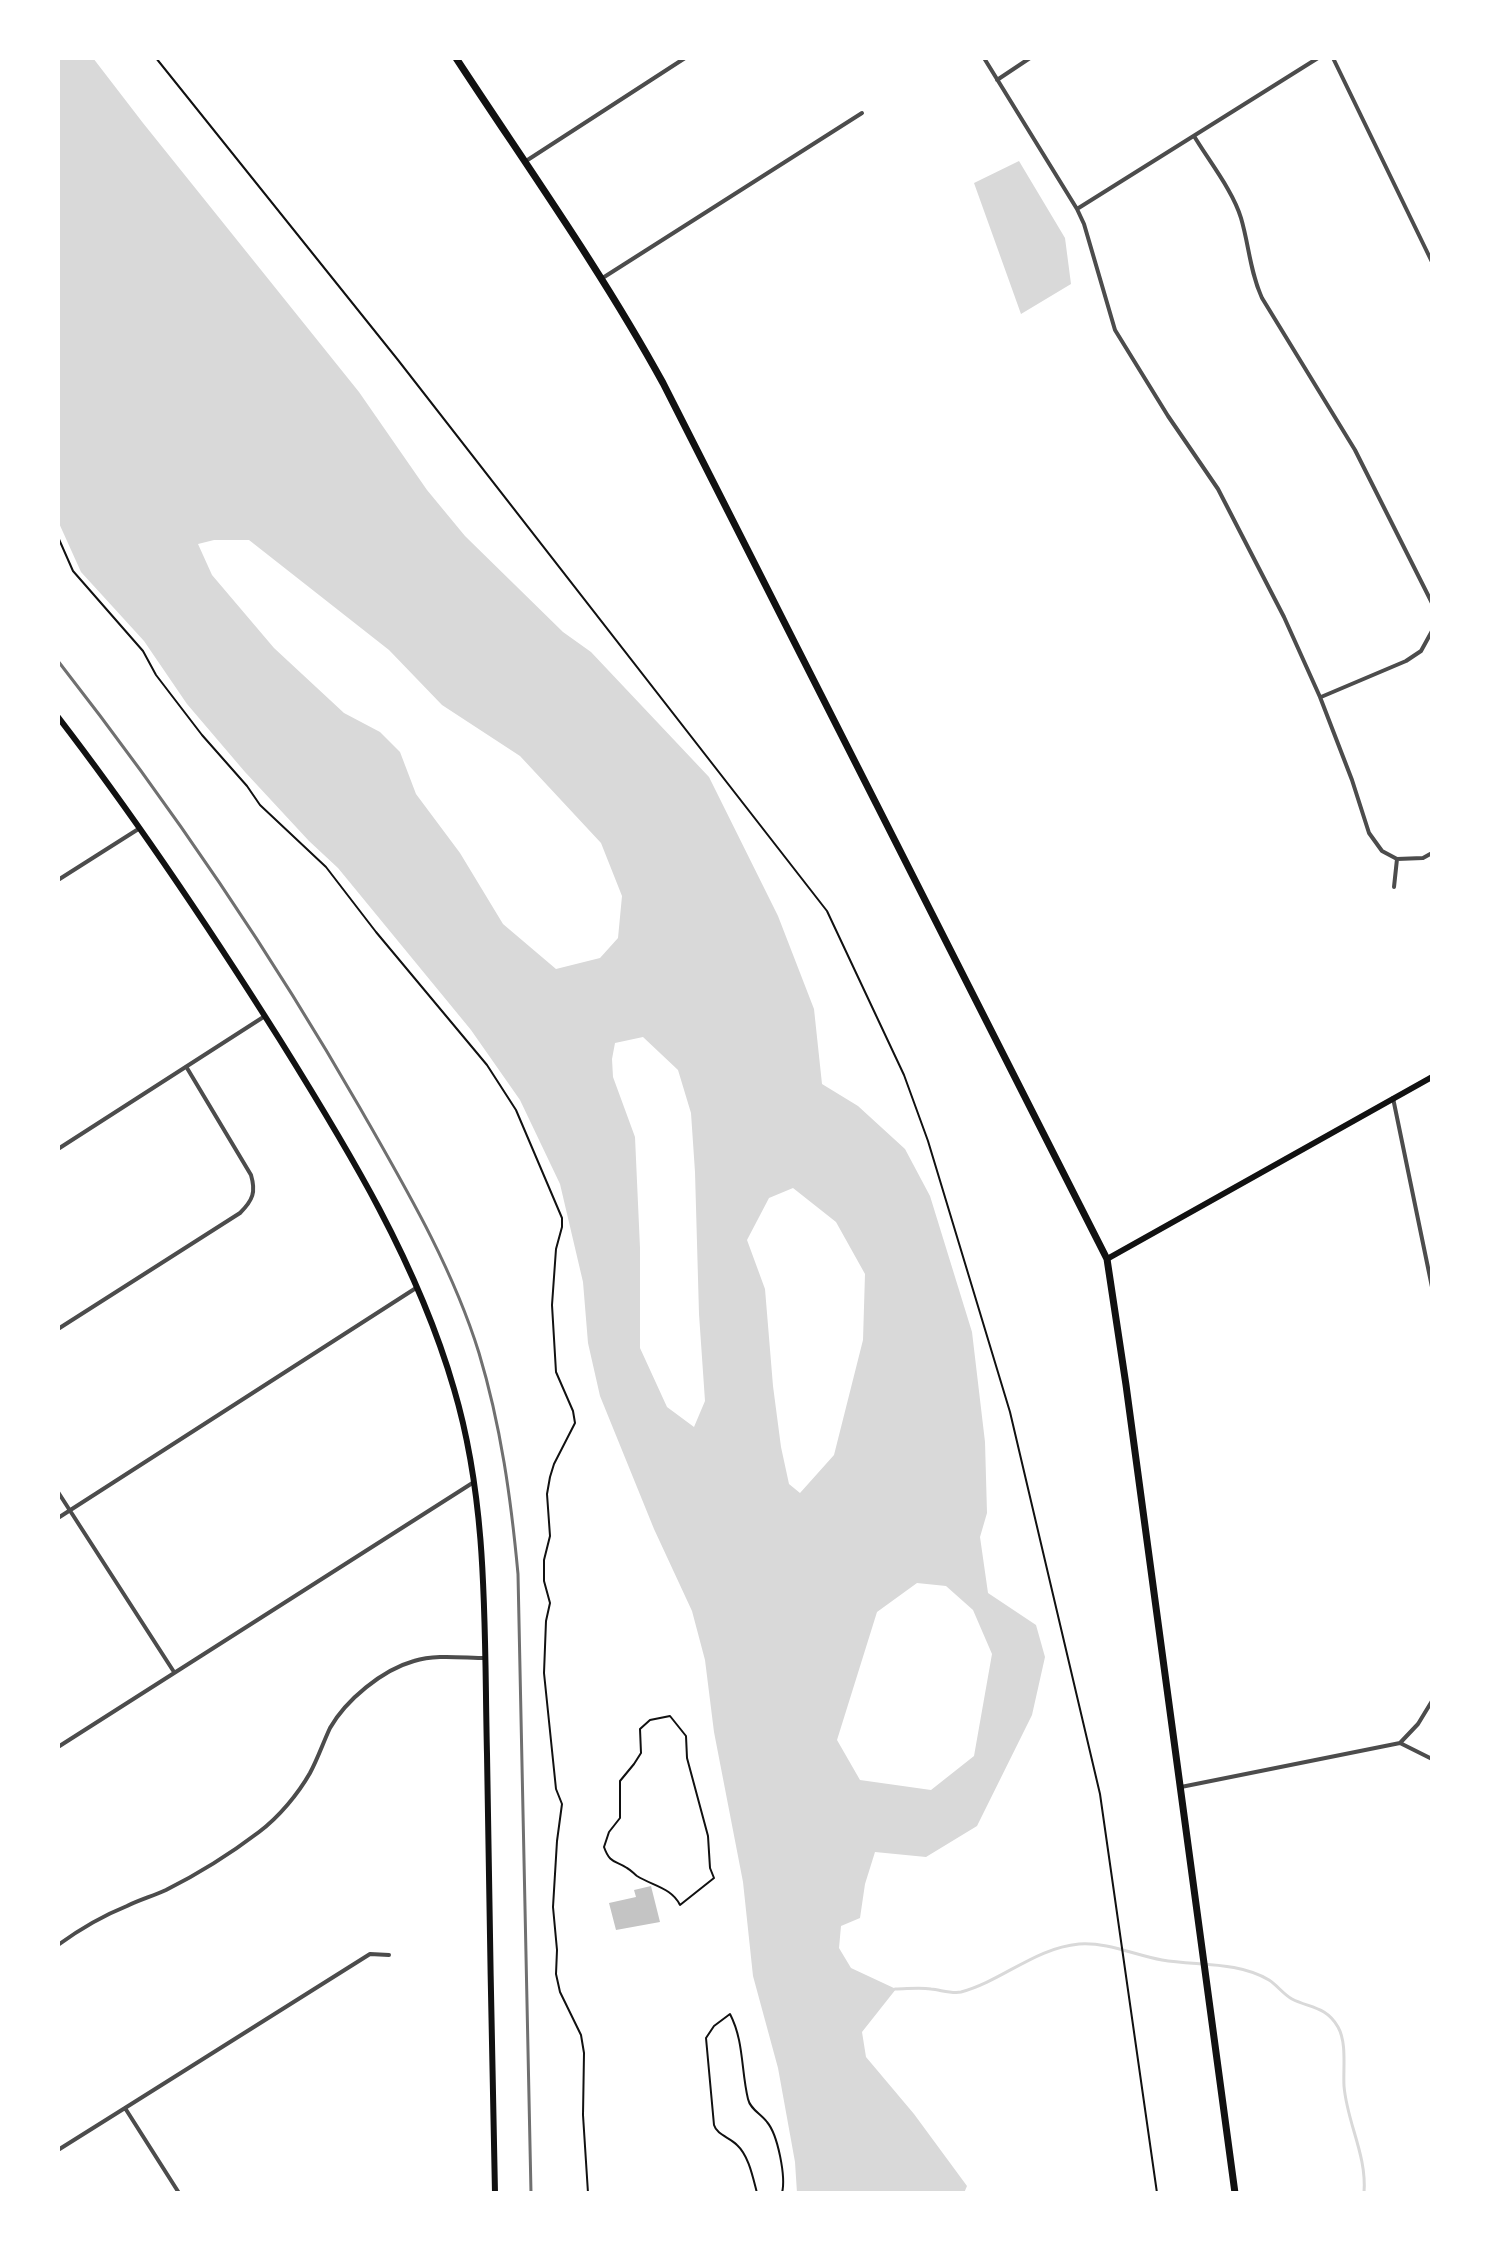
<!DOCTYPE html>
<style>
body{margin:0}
#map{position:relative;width:1490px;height:2251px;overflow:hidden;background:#fff;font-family:Roboto,sans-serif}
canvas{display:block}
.frame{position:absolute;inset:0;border:60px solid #fff;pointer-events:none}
</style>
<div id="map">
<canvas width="1490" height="2251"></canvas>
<div class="frame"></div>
</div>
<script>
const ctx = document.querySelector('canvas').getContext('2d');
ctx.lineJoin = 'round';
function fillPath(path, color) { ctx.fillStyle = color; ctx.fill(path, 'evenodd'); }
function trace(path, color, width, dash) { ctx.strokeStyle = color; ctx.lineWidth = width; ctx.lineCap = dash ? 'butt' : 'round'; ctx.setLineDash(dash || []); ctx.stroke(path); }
const water = new Path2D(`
 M58 58H93L143 123 359 392 427 490 465 536 563 632 591 652 709 777 778 916 814 1009 822 1084 858 1106 905 1149 930 1196 972 1332 985 1442 987 1513 980 1537 988 1593 1036 1625 1045 1657 1032 1715 977 1826 926 1857 875 1852 865 1884 860 1918 841 1926 839 1948 851 1968 896 1989 862 2032 866 2057 914 2114 967 2186 964 2193H797L795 2162 778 2068 753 1976 743 1882 714 1732 705 1660 692 1611 654 1529 600 1396 588 1343 583 1282 560 1184 520 1100 471 1030 338 868 309 841 245 772 187 704 144 641 81 572 58 521ZM214 540H249L389 650 442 705 520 756 601 843 622 896 618 938 600 958 556 969 503 924 460 853 416 794 400 752 380 732 344 713 274 648 212 575 198 544ZM643 1037 678 1070 691 1113 695 1172 699 1314 705 1401 694 1427 667 1407 640 1348V1248L635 1137 613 1077 612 1059 615 1043ZM793 1188 836 1222 865 1274 863 1340 834 1455 800 1493 789 1484 781 1447 773 1386 765 1289 747 1240 769 1198ZM917 1583 946 1586 973 1610 992 1654 974 1756 931 1790 860 1780 837 1740 877 1612Z
 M1019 161 1065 238 1071 284 1021 314 974 183Z`);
const stream = new Path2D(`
 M895 1989C907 1989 919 1987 931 1989 941 1990 952 1994 961 1992 1002 1981 1035 1948 1079 1944 1108 1942 1134 1955 1162 1960 1197 1966 1237 1961 1269 1980 1277 1985 1283 1994 1292 1999 1309 2008 1326 2006 1338 2027 1347 2043 1343 2068 1344 2086 1347 2123 1367 2155 1364 2193`);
const building = new Path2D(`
 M651 1886 660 1922 616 1930 609 1903 636 1897 634 1890Z`);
const path = new Path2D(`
 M156 58 398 360 827 911 904 1075 928 1141 1010 1412 1100 1794 1157 2193
 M58 537 73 571 143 651 156 675 202 735 247 786 260 805 326 867 376 932 487 1065 516 1110 562 1218V1227L556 1249 552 1305 556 1372 573 1411 575 1423 554 1464 550 1477 547 1494 550 1536 544 1560V1581L550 1603 546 1621 544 1673 556 1789 562 1804 557 1841 553 1907 557 1950 556 1974 560 1992 581 2035 584 2053 583 2115 588 2193
 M670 1716 686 1736 687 1758 708 1836 710 1868 714 1878 680 1905C672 1888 653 1886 637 1876 634 1874 631 1870 627 1868 615 1860 610 1864 604 1847L609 1832 620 1818V1781L634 1764 641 1753 640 1729 650 1720Z
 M757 2193C753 2178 749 2156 737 2145 729 2137 717 2135 714 2125L706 2038 714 2026 730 2014C744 2041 741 2070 748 2099 750 2109 761 2114 767 2122 778 2135 786 2177 782 2193`);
const minor = new Path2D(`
 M984 58 1077 209 1084 224 1115 330 1168 416 1218 489 1284 617 1320 697 1352 780 1369 833 1382 851 1397 859 1423 858 1432 853
 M1333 58 1432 262
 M997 80 1030 58
 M1194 136C1209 161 1233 191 1241 218 1249 245 1250 272 1262 298L1355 450 1432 603
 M526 161 685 58
 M1077 209 1318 58
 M601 279 862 113
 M1321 697 1406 661 1421 651 1432 631
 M58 880 140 828
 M1394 887 1397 859
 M1393 1098 1432 1287
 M58 1149 265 1016
 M58 1329 240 1213C253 1200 256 1192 251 1175L187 1068
 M58 1492 174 1672
 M58 1518 416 1288
 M1400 1743 1418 1724 1432 1701
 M1400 1743 1432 1759
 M58 1747 474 1482
 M1181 1787 1400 1743
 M58 1945C80 1929 102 1916 127 1906 139 1900 153 1896 166 1890 198 1874 230 1854 259 1832 279 1817 298 1794 310 1773 318 1758 323 1743 330 1728 346 1700 382 1670 414 1661 436 1654 463 1658 486 1658
 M125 2108 370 1954 389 1955
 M58 2150 125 2108 179 2193`);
const secondary = new Path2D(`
 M58 717C138 821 210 929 280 1040 348 1149 418 1264 454 1389 489 1507 484 1631 487 1754 489 1900 492 2047 495 2193
 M1107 1259 1432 1077`);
const primary = new Path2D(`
 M456 58C526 165 601 270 663 383L1107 1259 1126 1385 1235 2193`);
const rail = new Path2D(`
 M58 661C169 803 270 951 360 1108 405 1187 452 1266 479 1353 501 1426 511 1499 518 1574L531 2193`);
fillPath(water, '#d9d9d9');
trace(stream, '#d9d9d9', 3);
fillPath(building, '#c4c4c4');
trace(path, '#111', 2);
trace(minor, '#4c4c4c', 4);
trace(secondary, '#111', 6);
trace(primary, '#111', 7);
trace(rail, '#707070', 3);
</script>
